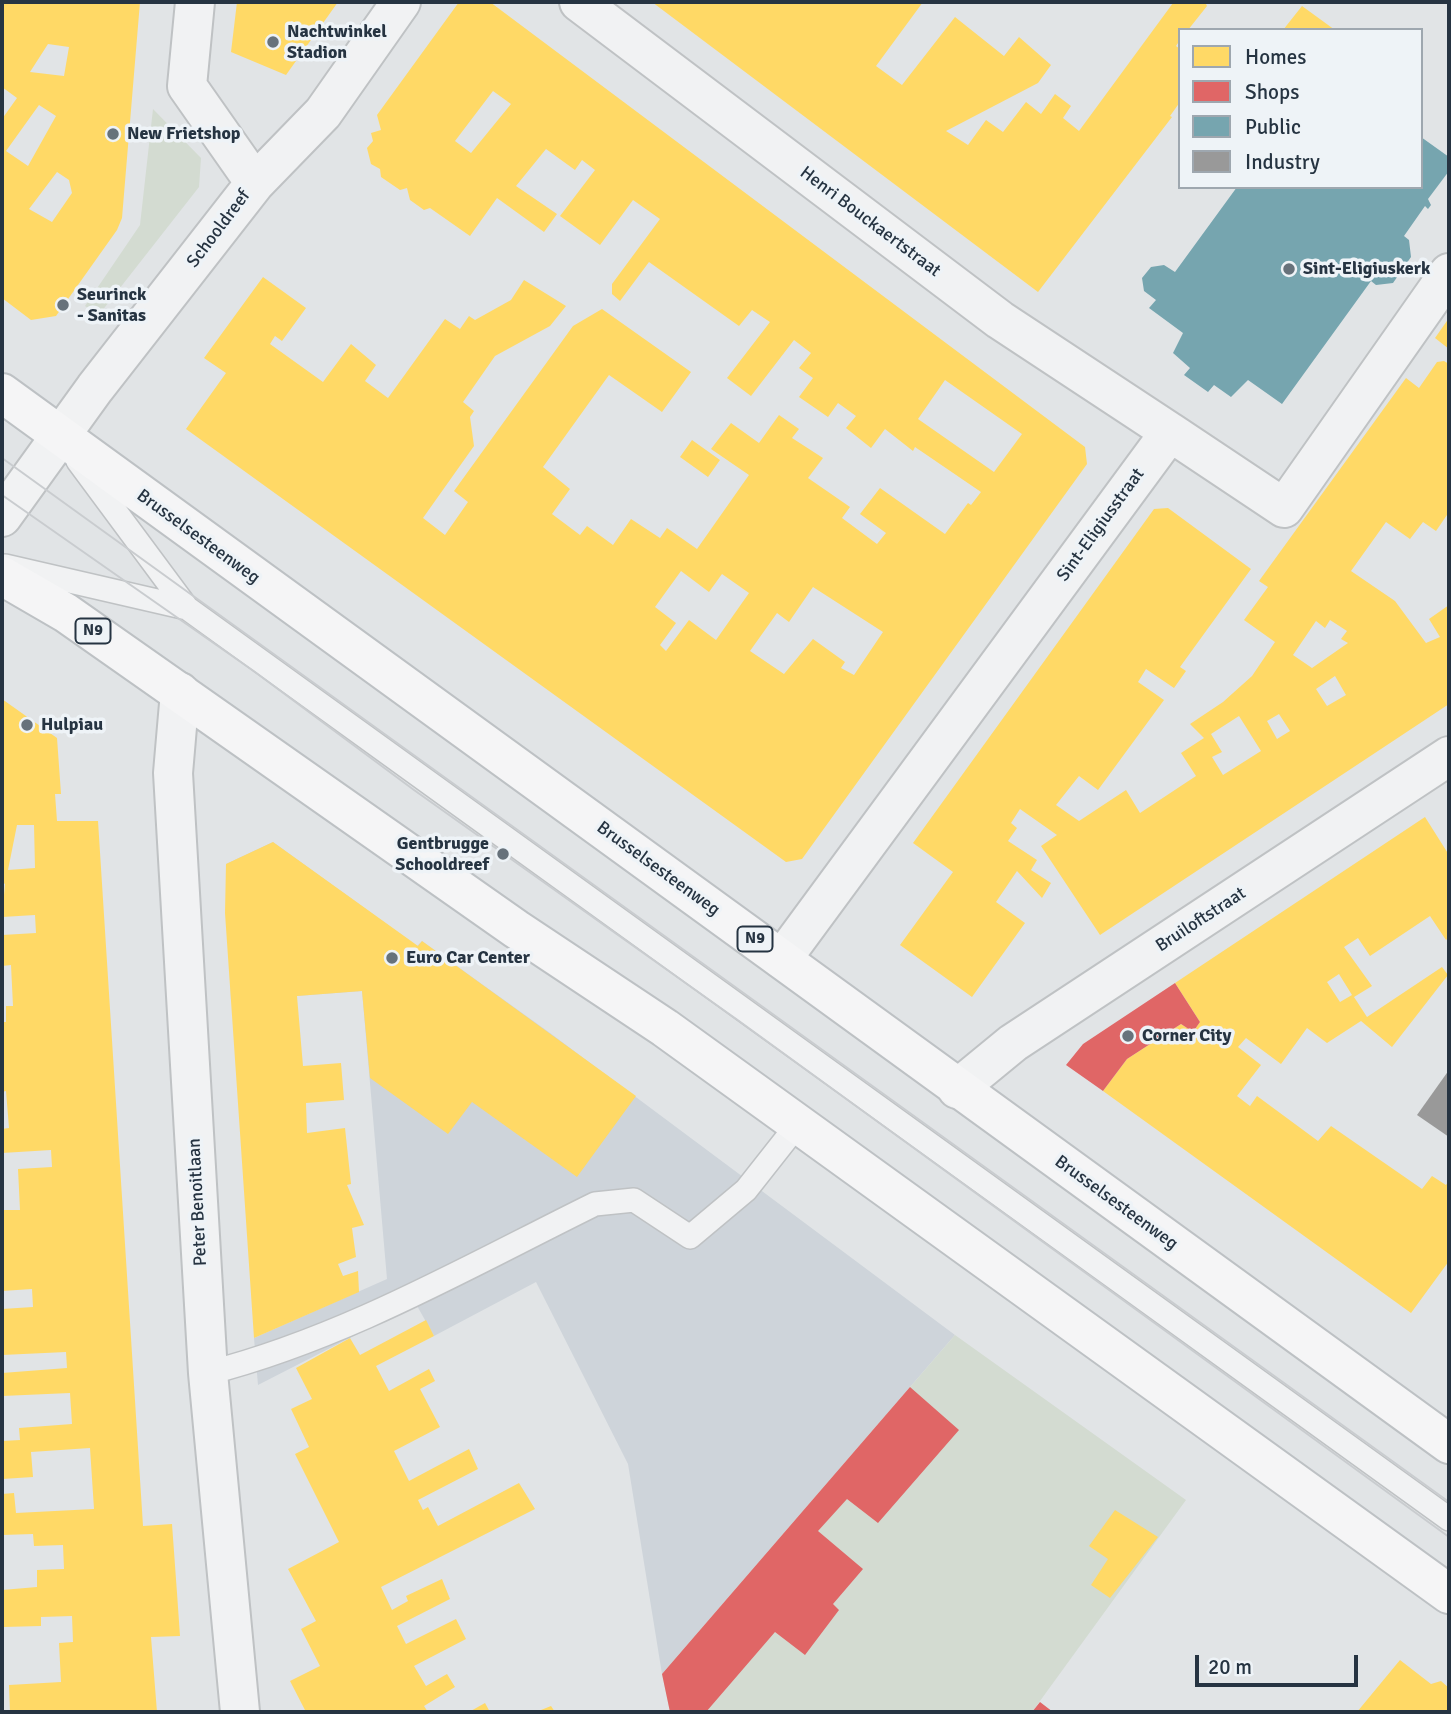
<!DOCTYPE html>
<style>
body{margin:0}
#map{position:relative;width:1451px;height:1714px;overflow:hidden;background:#e1e4e6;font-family:Signika,sans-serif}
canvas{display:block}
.frame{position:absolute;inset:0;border:4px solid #263442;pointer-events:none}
.legend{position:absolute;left:1178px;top:28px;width:245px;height:161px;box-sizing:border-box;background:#eef3f7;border:2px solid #9ea7af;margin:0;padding:9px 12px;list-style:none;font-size:21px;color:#263442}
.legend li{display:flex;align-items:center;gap:14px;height:35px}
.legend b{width:35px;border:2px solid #9ea7af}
.scale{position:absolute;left:1195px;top:1655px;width:163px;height:32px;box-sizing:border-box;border:4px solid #263442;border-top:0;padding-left:9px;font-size:21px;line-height:24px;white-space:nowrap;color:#263442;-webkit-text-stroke:5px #eef3f7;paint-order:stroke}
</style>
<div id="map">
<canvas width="1451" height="1714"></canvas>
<div class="frame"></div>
<ul class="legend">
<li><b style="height:19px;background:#ffd966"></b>Homes</li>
<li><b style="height:19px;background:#e06666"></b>Shops</li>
<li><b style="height:19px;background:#76a5af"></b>Public</li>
<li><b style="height:19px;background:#999"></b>Industry</li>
</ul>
<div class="scale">20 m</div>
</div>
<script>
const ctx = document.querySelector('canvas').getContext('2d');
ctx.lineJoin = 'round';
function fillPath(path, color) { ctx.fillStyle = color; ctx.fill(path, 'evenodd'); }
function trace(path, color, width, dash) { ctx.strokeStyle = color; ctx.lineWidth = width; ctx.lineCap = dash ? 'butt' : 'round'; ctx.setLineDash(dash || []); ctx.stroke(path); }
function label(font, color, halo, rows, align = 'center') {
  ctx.font = font + ' Signika,sans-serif'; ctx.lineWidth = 7; ctx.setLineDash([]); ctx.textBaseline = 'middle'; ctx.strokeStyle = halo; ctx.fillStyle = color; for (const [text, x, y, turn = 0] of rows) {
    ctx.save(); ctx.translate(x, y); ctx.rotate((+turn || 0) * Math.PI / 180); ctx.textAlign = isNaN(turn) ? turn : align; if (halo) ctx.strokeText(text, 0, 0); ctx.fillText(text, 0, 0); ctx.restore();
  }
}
const built = new Path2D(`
 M273 842 417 946 422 941 550 1033 955 1335 662 1674 628 1464 536 1282 434 1336 416 1304 258 1385 254 1338 387 1279 362 991 231 1001 226 864Z`);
const green = new Path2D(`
 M153 109 201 158 199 187 98 316 85 306 140 225Z
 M955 1335 1186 1500 1032 1712H670L662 1674Z`);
const homes = new Path2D(`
 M2 2H140L122 218 117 230 56 316 31 320 2 298V119L17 98 2 87ZM48 44 69 47 64 76 30 72ZM39 105 56 116 28 166 6 151ZM57 172 69 180 72 193 52 222 29 209Z
 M237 2H338L286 75 231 52Z
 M459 2H490L1085 447 1087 464 802 859 786 862 186 429 226 373 204 358 263 277 306 308 282 341 275 336 270 344 323 382 351 344 376 365 365 381 388 398 445 319 460 329 469 316 475 320 511 300 524 280 566 306 550 326 495 356 463 402 474 411 470 417 474 446 423 518 445 535 468 502 454 491 573 326 602 309 691 372 662 412 609 375 543 467 570 489 552 514 580 535 587 526 613 545 631 519 660 538 667 528 697 549 749 475 711 449 731 423 759 443 779 415 799 429 792 438 823 458 808 478 850 507 842 518 877 544 886 533 860 514 880 488 945 534 968 503 971 505 981 492 915 447 913 451 885 429 871 448 846 428 856 416 838 403 828 417 799 397 813 378 799 368 811 353 794 340 751 396 727 378 770 322 752 310 739 326 649 262 620 301 612 294V284L660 219 633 200 600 245 560 216 595 170 582 160 575 170 546 149 516 186 557 214 544 232 497 198 470 236 430 208 424 210 410 200 407 188 400 190 381 177 380 169 371 164 367 148 373 141 371 133 381 130 377 115ZM493 91 511 104 471 153 455 141ZM945 380 1022 434 994 472 918 419ZM681 571 709 592 722 574 749 593 716 640 689 620 666 651 660 645 676 623 655 607ZM813 587 883 632 854 675 841 668 845 662 813 639 784 674 750 651 777 613 789 622Z
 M652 2H923L876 66 902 85 955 17 1004 56 1019 37 1051 65 1038 83 946 131 968 145 986 120 1003 132 1026 102 1041 114 1055 94 1071 106 1063 118 1079 131 1173 3 1205 2 1207 6 1188 30H1180V40L1176 46 1180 49V102L1170 116 1172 117 1038 292Z
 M1302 6 1335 30H1283Z
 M1449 318V349L1435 338Z
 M1444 361 1449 364V512L1436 531 1423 522 1410 539 1386 522 1351 571 1395 601 1426 643 1440 637 1429 619 1449 605V704L1100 935 1041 846 1057 835 1020 809 1011 823 1017 828 1008 841 1037 860 1031 870 1051 883 1042 898 1017 871 996 902 1025 923 972 997 900 945 953 872 913 843 1154 509 1168 508 1251 569 1180 667 1186 671 1174 688 1146 669 1138 682 1164 700 1098 790 1079 776 1056 805 1079 821 1126 790 1140 813 1196 776 1181 753 1204 738 1190 724 1223 702 1252 676 1275 642 1244 620 1268 587 1259 581 1406 378 1419 388 1437 362ZM1330 620 1347 631 1341 639 1348 643 1312 668 1293 655 1316 621 1325 628ZM1335 676 1346 695 1327 706 1316 689ZM1279 714 1290 731 1277 739 1267 721ZM1239 716 1261 751 1223 775 1212 757 1222 752 1211 734Z
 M692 440 720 460 708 477 680 457Z
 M2 699 57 738 61 794H55L57 821H98L143 1526 172 1524 177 1593 180 1636 151 1637 157 1712H10L9 1685 61 1682 59 1643 73 1642 72 1616 41 1617V1626L3 1627 2 1590 37 1587V1570L64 1569 63 1545 34 1546 33 1534 2 1535V1494L14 1493 16 1513 94 1509 90 1448 31 1452 33 1477 2 1479V1441L20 1440 19 1428 72 1424 70 1393 2 1396V1373L67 1368 66 1352 2 1355V1309L33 1307 32 1289 2 1291V1210H20L18 1169 52 1167 51 1150 2 1153V1129L9 1128 6 1091 2 1092V1022H6V1006H13L11 965 2 966V935L36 933 35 915 2 917 5 884 2 882 4 832ZM17 825H34L35 868 8 870Z
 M1425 817 1449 855V937L1446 940 1430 916 1370 956 1358 938 1344 947 1372 986 1354 997 1367 1017 1442 967 1448 975 1392 1047 1361 1021 1327 1043 1307 1028 1281 1064 1246 1038 1238 1047 1261 1065 1237 1096 1250 1106 1257 1096 1318 1141 1331 1126 1422 1189 1432 1176 1446 1185 1449 1181V1261L1411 1313 1103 1091 1127 1059 1181 1024 1193 1032 1200 1022 1175 983ZM1339 974 1352 995 1340 1002 1327 982Z
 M273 842 418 946 422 941 636 1096 577 1177 472 1102 448 1134 370 1078 362 991 297 996 303 1066 341 1063 344 1100 306 1103 307 1133 345 1128 351 1184 347 1185 364 1225 352 1228 356 1257 338 1264 343 1276 358 1271 359 1292 254 1338 225 913 226 864Z
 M426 1320 434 1336 376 1366 389 1391 429 1369 435 1381 420 1389 440 1427 394 1451 409 1481 469 1449 478 1469 418 1500 423 1510 428 1507 438 1526 519 1483 535 1509 381 1587 392 1610 408 1601 406 1596 442 1579 450 1599 397 1626 406 1644 456 1619 466 1639 414 1666 426 1686 447 1674 455 1687 424 1706 428 1712H306L290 1681 320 1666 301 1629 316 1621 288 1569 339 1542 295 1454 309 1447 291 1409 312 1399 296 1368 350 1338 360 1355Z
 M1115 1510 1158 1537 1110 1598 1091 1585 1108 1559 1089 1546Z
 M1400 1660 1431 1684 1441 1681 1449 1688V1712H1357Z
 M485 1703 490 1712H469Z
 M551 1706 555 1712H536Z`);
const shops = new Path2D(`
 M1175 983 1200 1022 1193 1032 1181 1024 1127 1059 1103 1091 1066 1065 1083 1044Z
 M910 1387 959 1430 878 1523 847 1499 818 1531 863 1569 833 1604 839 1610 805 1655 775 1632 706 1712H670L662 1674Z
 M1040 1702 1053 1712H1032Z`);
const public = new Path2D(`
 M1421 137 1449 157V171L1428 199 1431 205 1428 209 1425 206 1404 236 1409 240 1411 257 1393 283 1376 285 1371 281 1282 404 1248 380 1231 397 1214 385 1208 392 1184 375 1190 368 1173 353 1183 333 1149 308 1156 300 1144 291 1142 278 1151 267 1164 265 1175 272 1237 187H1421Z`);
const industry = new Path2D(`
 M1449 1070V1137L1417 1115Z`);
const service = new Path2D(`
 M78 461 187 608 1449 1519
 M5 566 187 608
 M208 1373C345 1338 469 1266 595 1204L634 1200 690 1237 746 1190 798 1124`);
const minor = new Path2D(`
 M195 2 187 86 255 183
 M579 2 1000 320 1170 432
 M2 517 95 388 255 183 323 113 401 2
 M180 692 173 773 208 1373 240 1712
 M782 959 1170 432 1284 508 1449 273
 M957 1089 1013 1043 1449 756`);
const primary = new Path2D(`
 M2 393 1449 1444
 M2 576 66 613 516 929 665 1028 1449 1594`);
const tram = new Path2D(`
 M2 458 1449 1502
 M2 495 255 672 414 790 739 1021 1449 1537`);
const markers = [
 [273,42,7,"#67727b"],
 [113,134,7,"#67727b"],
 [1289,269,7,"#67727b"],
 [63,305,7,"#67727b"],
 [27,725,7,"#67727b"],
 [503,854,7,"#67727b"],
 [392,958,7,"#67727b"],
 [1128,1036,7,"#67727b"]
];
const shields = [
 [93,631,35],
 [755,939,35]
];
const shieldNames = [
 ["N9",93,631],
 ["N9",755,939]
];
const poiNames = [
 ["Nachtwinkel",287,32],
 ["Stadion",287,53],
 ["New Frietshop",127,134],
 ["Sint-Eligiuskerk",1303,269],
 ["Seurinck",77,295],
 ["- Sanitas",77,316],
 ["Hulpiau",41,725],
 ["Gentbrugge",489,844,"right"],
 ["Schooldreef",489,865,"right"],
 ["Euro Car Center",406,958],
 ["Corner City",1142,1036]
];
const streetNames = [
 ["Henri Bouckaertstraat",870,222,37],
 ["Schooldreef",219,229,-53],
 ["Sint-Eligiusstraat",1101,525,-54],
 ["Brusselsesteenweg",198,537,36],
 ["Brusselsesteenweg",658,869,36],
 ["Bruiloftstraat",1201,920,-33],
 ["Peter Benoitlaan",198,1202,-93],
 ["Brusselsesteenweg",1116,1203,36]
];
fillPath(built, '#ced4da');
fillPath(green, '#d3dbd1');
fillPath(homes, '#ffd966');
fillPath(shops, '#e06666');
fillPath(public, '#76a5af');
fillPath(industry, '#999');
trace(service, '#bfc2c4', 26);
trace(minor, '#bfc2c4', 42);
trace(primary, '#bdc1c4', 42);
trace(service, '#f1f2f3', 23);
trace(minor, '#f1f2f3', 38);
trace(primary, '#f5f5f6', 38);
trace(tram, '#c9cccf', 2);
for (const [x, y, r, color] of markers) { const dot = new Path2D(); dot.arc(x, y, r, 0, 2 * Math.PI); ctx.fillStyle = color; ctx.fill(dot); trace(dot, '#eef3f7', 2.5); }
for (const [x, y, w] of shields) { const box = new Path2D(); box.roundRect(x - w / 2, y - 12.5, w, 25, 5); ctx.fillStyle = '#eef3f7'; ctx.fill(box); trace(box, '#263442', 2); }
label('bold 16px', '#263442', null, shieldNames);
label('bold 18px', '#263442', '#eef3f7', poiNames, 'left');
label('18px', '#263442', '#eef3f7', streetNames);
</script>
